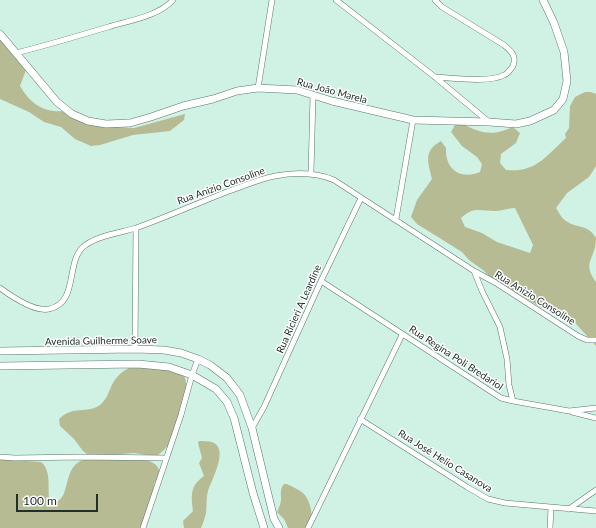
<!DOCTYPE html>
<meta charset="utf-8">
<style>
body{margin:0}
#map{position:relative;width:596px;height:528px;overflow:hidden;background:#d0f2e5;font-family:Lato,sans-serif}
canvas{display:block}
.scale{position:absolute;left:16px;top:494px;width:82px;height:18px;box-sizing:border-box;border:2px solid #212f2a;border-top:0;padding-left:5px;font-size:12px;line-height:14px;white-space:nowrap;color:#212f2a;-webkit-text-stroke:3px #fff;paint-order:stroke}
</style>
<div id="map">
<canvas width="596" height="528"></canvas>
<div class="scale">100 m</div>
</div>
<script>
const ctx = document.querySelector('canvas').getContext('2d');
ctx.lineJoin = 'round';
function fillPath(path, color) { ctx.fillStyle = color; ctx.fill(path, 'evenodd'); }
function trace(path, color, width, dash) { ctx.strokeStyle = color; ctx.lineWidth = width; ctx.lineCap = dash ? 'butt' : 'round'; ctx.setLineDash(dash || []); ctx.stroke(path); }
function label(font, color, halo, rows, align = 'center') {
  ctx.font = font + ' Lato,sans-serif'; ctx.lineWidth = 3; ctx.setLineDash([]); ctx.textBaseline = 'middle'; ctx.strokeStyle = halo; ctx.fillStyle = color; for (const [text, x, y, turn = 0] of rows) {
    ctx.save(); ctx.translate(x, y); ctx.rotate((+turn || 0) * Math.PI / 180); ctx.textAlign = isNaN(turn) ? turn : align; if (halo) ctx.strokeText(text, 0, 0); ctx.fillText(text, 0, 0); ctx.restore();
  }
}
const forest = new Path2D(`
 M0 38 26 70 20 86C30 103 43 113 64 111L115 127 134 128 185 114 184 120 170 131 133 135 100 145 91 146 75 139 61 127 44 122 29 112 0 99Z
 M585 92H591L596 94V166L589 177 567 193 556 208C559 212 561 218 566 221 577 229 587 223 596 238 596 259 581 262 596 282V346L568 315 542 308 490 277 483 270 469 260 462 252 417 224 411 217 417 200 432 179C428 162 423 151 441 141L446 148C445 170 461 180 480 172L482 164 477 157 462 146 451 132 455 125 463 124C482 134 493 136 513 127L520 133 516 143 501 154 500 163 506 170C536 173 546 156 566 138L565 134 569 128 570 106 575 97ZM515 208 533 245 530 253 497 242 482 233 465 227 461 218C474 206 480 211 495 211 502 211 508 208 515 208Z
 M136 365 181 372 185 378 187 387 173 440 164 450 158 455 153 456 134 453 110 455 87 454 83 451 74 439 60 426 59 419C73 405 88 414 100 405 106 400 108 394 111 387 116 375 125 369 136 365Z
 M199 441C203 441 208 441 212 442 230 448 211 481 208 491 206 498 207 506 206 513 205 518 203 523 201 528H184L183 521 193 511C191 495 190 486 204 476L199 463 202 458 198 443Z
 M99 458C112 458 155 454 159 470 160 475 156 479 154 484 153 487 155 490 154 493 153 503 146 518 143 528H0V459L41 462C51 470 48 486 49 497L55 502C71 499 62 467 83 460 88 459 94 459 99 458Z
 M284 484H287C293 487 300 490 304 494 311 502 315 520 308 528H288L284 519 277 512C279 508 281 503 281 499 281 493 280 489 284 484Z`);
const street = new Path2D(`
 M336 0 435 77 489 122
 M16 53C48 45 78 36 108 27 128 21 159 16 173 0
 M435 77C452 78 490 83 504 75 507 74 511 69 513 66 517 56 511 51 504 45L442 7 435 0
 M258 88 272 0
 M311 173 313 95
 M396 219 413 120
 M474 271 482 291 500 327 507 359 509 385 513 401
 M321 281 501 398 513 401 569 411 596 408
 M0 288C11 296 35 312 49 309 78 303 66 265 82 248 94 236 120 233 136 228 167 217 198 203 229 191 244 186 259 179 275 176 296 172 315 172 334 180L474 271 496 283 578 336 587 340H596
 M135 349 136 228
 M572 412 596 418
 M360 419 467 487 488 499 505 503 596 511
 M252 428 264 407 321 281 361 198
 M0 457 15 458 80 457 166 458
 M569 509 596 490
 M143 528 181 415 192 375 198 359
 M308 528 402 335
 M550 528 551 508`);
const secondary = new Path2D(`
 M0 34 57 102 72 114 88 121 106 124 130 123 151 117 183 106 213 99 237 91 258 88 297 90 332 101 413 120 489 122 516 124 530 121 554 110 563 99 567 81 564 52 554 23 543 0
 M0 351 135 349 164 350 181 353 198 359 210 365 227 378 240 395 252 428 274 519 279 528
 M0 366 138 364 169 367 192 375 216 389 227 402 234 418 253 493 264 528`);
const streetNames = [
 ["Rua João Marela",332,91,15],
 ["Rua Anizio Consoline",221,186,-20],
 ["Rua Anizio Consoline",535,298,32],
 ["Rua Ricieri A Leardine",299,309,-66],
 ["Avenida Guilherme Soave",101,341,-1],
 ["Rua Regina Poli Bredariol",456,358,33],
 ["Rua José Helio Casanova",445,461,32]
];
fillPath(forest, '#b6bb93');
trace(street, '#58776c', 6);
trace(secondary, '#58776c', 8);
trace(street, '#fff', 5);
trace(secondary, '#fff', 7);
label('10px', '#212f2a', '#fff', streetNames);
</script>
